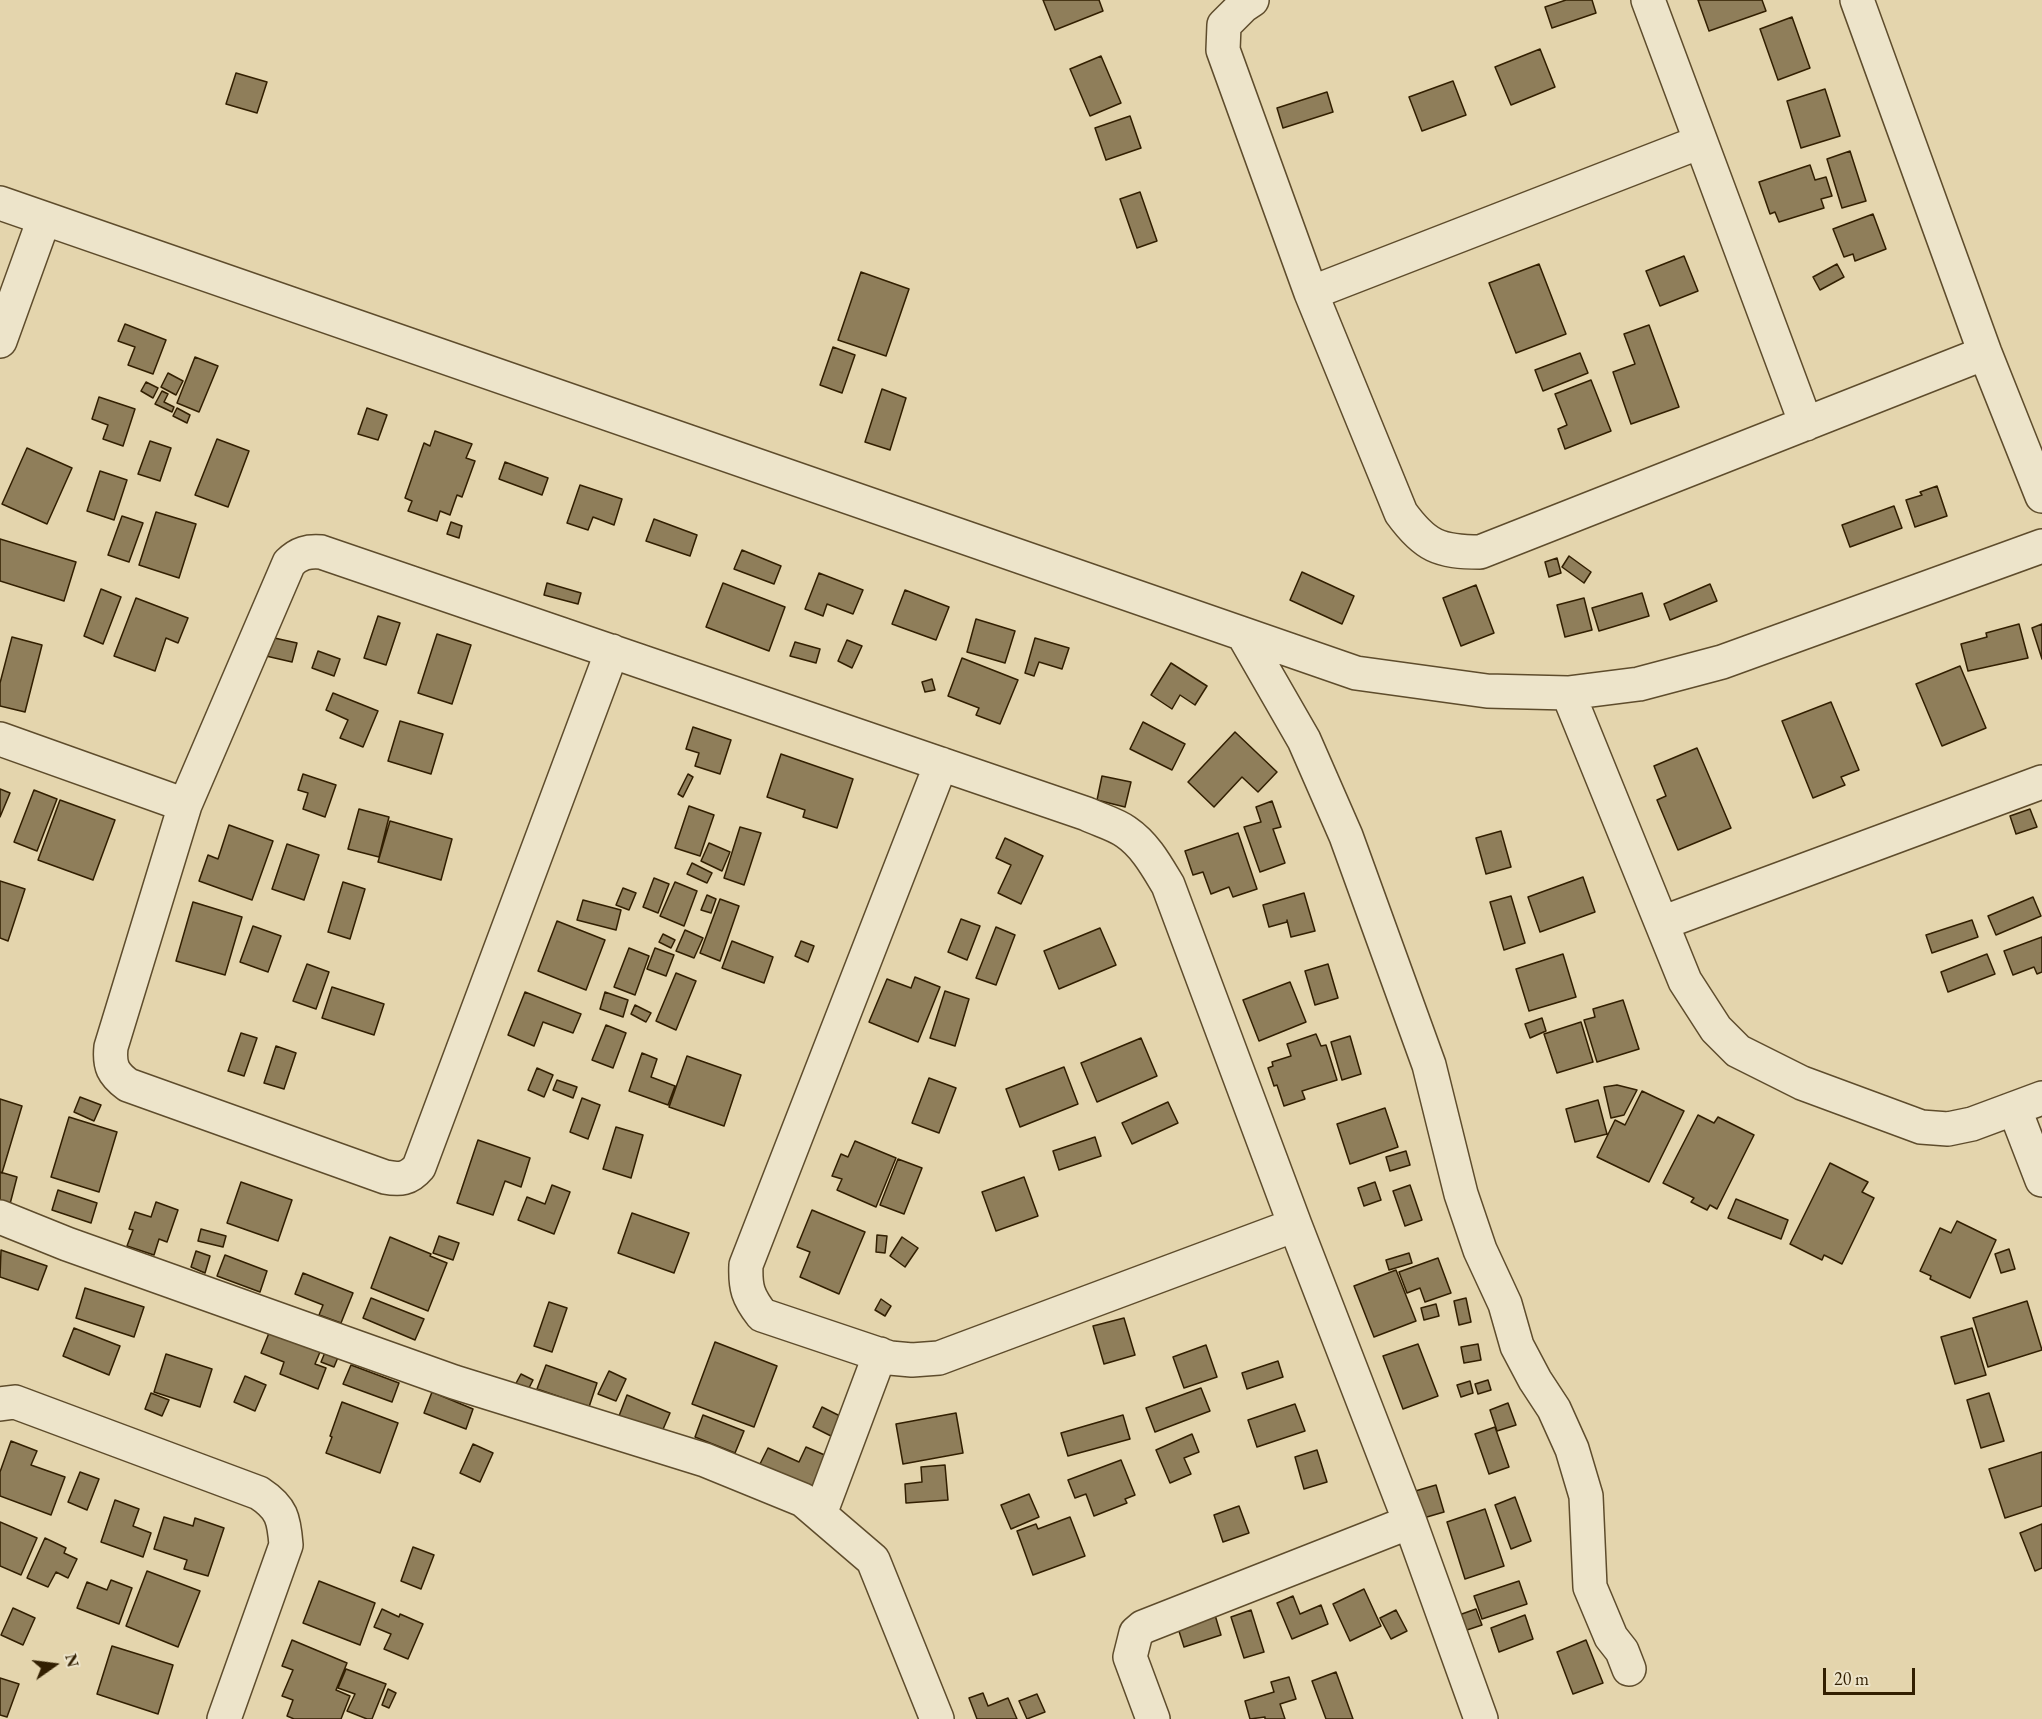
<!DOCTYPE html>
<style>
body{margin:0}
#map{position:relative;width:2042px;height:1719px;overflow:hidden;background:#e4d5ad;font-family:"EB Garamond",serif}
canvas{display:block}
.north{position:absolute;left:24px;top:1635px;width:60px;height:60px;-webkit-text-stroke:4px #ede4ca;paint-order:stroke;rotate:76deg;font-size:16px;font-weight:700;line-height:24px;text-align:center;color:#321f01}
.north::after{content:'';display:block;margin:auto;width:21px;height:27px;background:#321f01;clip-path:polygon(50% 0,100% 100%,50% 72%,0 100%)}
.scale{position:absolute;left:1823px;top:1668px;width:92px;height:27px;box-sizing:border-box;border:3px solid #321f01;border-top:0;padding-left:8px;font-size:18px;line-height:21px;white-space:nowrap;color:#321f01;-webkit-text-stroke:4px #ede4ca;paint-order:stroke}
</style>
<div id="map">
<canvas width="2042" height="1719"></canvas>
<div class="north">N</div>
<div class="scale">20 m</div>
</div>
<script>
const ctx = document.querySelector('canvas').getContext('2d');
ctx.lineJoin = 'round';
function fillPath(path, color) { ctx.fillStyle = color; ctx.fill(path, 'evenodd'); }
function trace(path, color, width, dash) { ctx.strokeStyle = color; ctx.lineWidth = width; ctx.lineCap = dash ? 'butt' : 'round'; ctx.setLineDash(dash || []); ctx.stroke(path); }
const building = new Path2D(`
 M1043 0H1099L1103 11 1055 30Z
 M1566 0H1592L1596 13 1552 28 1545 7Z
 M1698 0H1762L1766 11 1709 31Z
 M1792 17 1810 68 1778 80 1760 29Z
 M1540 49 1555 87 1511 105 1495 67Z
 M1101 56 1121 103 1090 116 1070 69Z
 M236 73 267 82 257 113 226 104Z
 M1453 81 1466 115 1422 131 1409 97Z
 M1825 89 1840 136 1801 148 1787 101Z
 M1327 92 1333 112 1283 128 1277 108Z
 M1130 116 1141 148 1106 160 1095 128Z
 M1850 151 1866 201 1842 208 1827 159Z
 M1810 165 1815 180 1826 177 1832 196 1821 199 1824 208 1779 222 1775 212 1770 214 1759 182Z
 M1140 192 1157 241 1137 248 1120 199Z
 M1873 214 1886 249 1855 261 1853 254 1844 257 1833 229Z
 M1684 256 1698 291 1660 306 1646 271Z
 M1539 264 1566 334 1516 353 1489 283Z
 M1837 264 1844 277 1820 290 1813 277Z
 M861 272 909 289 886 356 838 340Z
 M125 324 166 340 153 374 128 365 135 347 118 341Z
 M1649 325 1679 407 1631 424 1613 372 1635 364 1624 334Z
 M833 347 855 355 842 393 820 385Z
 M1580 353 1588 373 1543 391 1535 370Z
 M195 357 218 366 199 412 177 403Z
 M168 373 183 381 176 395 161 387Z
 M1591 380 1611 431 1565 449 1558 429 1567 425 1555 394Z
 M146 382 158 388 153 398 141 391Z
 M882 389 906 398 890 450 865 442Z
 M162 391 168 394 164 402 174 407 172 412 155 404Z
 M99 397 135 409 123 446 103 439 108 425 92 419Z
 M177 408 190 415 187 423 173 416Z
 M367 408 387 415 378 440 358 434Z
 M435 431 472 444 466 458 475 461 462 497 457 495 450 515 440 511 437 521 408 511 412 501 405 498 424 443 430 446Z
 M217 439 249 451 228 507 195 495Z
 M150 441 171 448 160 481 138 474Z
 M27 448 72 468 47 524 2 504Z
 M505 462 548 478 542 495 499 479Z
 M100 471 127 480 114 520 87 511Z
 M580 485 622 499 614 525 593 517 588 530 567 523Z
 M1937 486 1947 516 1915 527 1906 500 1922 495 1920 492Z
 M1894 506 1902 528 1850 547 1842 525Z
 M156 512 196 524 179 578 139 565Z
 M122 516 143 523 129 562 108 555Z
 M654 519 697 535 690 556 646 541Z
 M451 522 462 526 459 538 447 534Z
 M0 539 76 562 64 601 0 581Z
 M742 550 781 566 774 584 734 569Z
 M1569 556 1591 572 1584 583 1562 567Z
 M1557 558 1561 573 1549 577 1545 562Z
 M1302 572 1354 596 1342 624 1290 600Z
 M819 573 863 590 853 614 827 604 823 616 805 609Z
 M547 583 581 593 578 604 544 595Z
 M723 583 785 607 769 651 706 627Z
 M1710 584 1717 601 1670 620 1664 604Z
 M1476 585 1494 633 1461 646 1443 598Z
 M101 589 121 597 103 644 84 636Z
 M905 590 949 607 936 640 892 624Z
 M1642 593 1649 616 1599 631 1592 608Z
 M136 598 188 618 178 643 166 638 155 671 114 656Z
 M1584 598 1592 630 1565 637 1557 605Z
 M378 616 400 623 386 665 364 658Z
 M976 619 1015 631 1005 663 967 652Z
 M2019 624 2028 658 1968 671 1961 644 1987 637 1986 633Z
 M2042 624V659L2032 628Z
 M437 634 471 645 452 704 418 693Z
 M12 637 42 645 25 712 0 706V683Z
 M270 637 297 643 292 662 266 656Z
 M1035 638 1069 648 1062 669 1039 662 1034 676 1025 673Z
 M847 640 862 646 852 668 838 661Z
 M795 642 820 649 816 663 790 656Z
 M318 651 340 659 334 676 312 668Z
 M962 658 1018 680 1000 724 976 715 979 708 948 696Z
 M1171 663 1207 686 1195 705 1180 695 1172 709 1151 695Z
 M1960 666 1986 728 1942 746 1916 684Z
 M932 679 935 690 925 692 922 682Z
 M333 693 378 711 363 747 340 738 348 720 326 710Z
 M1831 702 1859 770 1841 777 1845 785 1813 798 1782 721Z
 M400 721 443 734 431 774 388 761Z
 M1143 722 1185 744 1172 770 1130 749Z
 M693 727 731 740 720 774 695 766 699 753 686 749Z
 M1235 732 1277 772 1258 792 1242 777 1214 807 1188 782Z
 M1697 748 1731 828 1678 850 1657 800 1666 796 1654 766Z
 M781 754 853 779 837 828 803 817 805 810 767 797Z
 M303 774 336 785 325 817 303 809 308 793 298 790Z
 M688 774 693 777 683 797 678 794Z
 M1102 776 1131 782 1125 807 1097 800Z
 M0 789 10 793 0 817Z
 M34 790 57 799 37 851 14 842Z
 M60 800 115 820 93 880 38 860Z
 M1272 801 1281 827 1273 829 1285 863 1260 872 1244 827 1261 822 1256 807Z
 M689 806 714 815 700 856 675 848Z
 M359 809 389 817 379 857 348 849Z
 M2030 809 2037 827 2016 834 2010 816Z
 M390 821 452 839 441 880 378 862Z
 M229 825 273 841 252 900 199 881 208 855 218 859Z
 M740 827 761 833 744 885 724 878Z
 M1501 831 1511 867 1486 874 1476 838Z
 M1238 833 1257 889 1233 897 1229 887 1211 894 1203 872 1193 875 1185 851Z
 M1005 838 1043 856 1021 904 998 893 1011 865 996 858Z
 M709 843 730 852 722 871 701 861Z
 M287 844 319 855 304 900 272 889Z
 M692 863 712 873 707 883 687 874Z
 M1583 877 1595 912 1540 932 1528 897Z
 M654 878 669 884 658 913 643 907Z
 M0 881 25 889 8 941 0 938Z
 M343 882 365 889 350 939 328 932Z
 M675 882 697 891 684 926 660 916Z
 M623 888 636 893 629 910 616 905Z
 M1304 893 1315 931 1291 937 1287 920V922L1269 927 1263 905Z
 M707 895 716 899 711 913 701 910Z
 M1511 896 1525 943 1504 950 1490 902Z
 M2033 897 2041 916 1996 935 1988 916Z
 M720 899 739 906 720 961 700 953Z
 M583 900 621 910 616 930 577 920Z
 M193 902 242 917 225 975 176 961Z
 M961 919 980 926 967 960 948 952Z
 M1972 920 1978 937 1932 953 1926 935Z
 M557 921 605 940 586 990 538 971Z
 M253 926 281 936 268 972 240 962Z
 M996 927 1015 935 996 985 976 978Z
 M1100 928 1116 965 1059 989 1044 951Z
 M685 930 703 938 694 958 676 951Z
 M663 934 675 940 671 948 659 942Z
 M2042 937V972L2037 974 2034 967 2013 975 2004 951Z
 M732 941 773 957 764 983 722 968Z
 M801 941 814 946 808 962 795 956Z
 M629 948 649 956 635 995 614 987Z
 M655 948 674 955 666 976 647 969Z
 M1563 954 1576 997 1529 1011 1516 969Z
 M1987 954 1995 974 1948 992 1941 972Z
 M307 964 329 972 316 1009 293 1001Z
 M1328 964 1338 998 1315 1005 1305 971Z
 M676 973 696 981 676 1030 656 1021Z
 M915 977 940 987 918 1042 869 1022 887 979 911 988Z
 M1290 982 1306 1022 1259 1041 1243 1000Z
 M332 987 384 1004 374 1035 322 1018Z
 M945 991 969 999 955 1046 930 1038Z
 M525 992 581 1014 573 1033 543 1022 534 1046 508 1035Z
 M605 992 628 1000 623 1017 600 1009Z
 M1623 1000 1639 1049 1597 1062 1584 1020 1595 1017 1593 1009Z
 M635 1005 651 1013 646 1022 631 1014Z
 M1542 1018 1546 1031 1530 1038 1525 1024Z
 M1581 1022 1593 1062 1557 1073 1544 1034Z
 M606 1025 626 1033 613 1068 592 1060Z
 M241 1033 257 1038 244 1076 228 1071Z
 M1316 1034 1321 1046 1326 1045 1337 1080 1302 1091 1305 1099 1284 1106 1277 1085 1274 1086 1268 1068 1273 1066 1272 1062 1291 1056 1287 1044Z
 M1350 1036 1361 1074 1342 1080 1331 1042Z
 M1141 1038 1157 1076 1097 1102 1081 1063Z
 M276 1046 296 1053 284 1089 264 1083Z
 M642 1053 657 1059 651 1077 675 1086 668 1105 629 1091Z
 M687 1056 741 1075 724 1126 669 1107Z
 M1064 1067 1078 1104 1020 1127 1006 1089Z
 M537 1068 553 1075 544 1097 528 1090Z
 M929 1078 956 1088 939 1133 912 1123Z
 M557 1080 577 1087 573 1098 553 1090Z
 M1617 1085 1637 1090 1624 1115 1611 1118 1604 1087Z
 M1642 1091 1684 1111 1649 1182 1597 1157 1615 1120 1625 1125Z
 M80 1097 101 1105 94 1121 74 1112Z
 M582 1098 600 1105 588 1139 570 1132Z
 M0 1099 22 1106 2 1173 0 1172Z
 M1598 1100 1607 1134 1575 1142 1566 1109Z
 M1168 1102 1178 1123 1132 1144 1122 1123Z
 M1385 1108 1398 1147 1350 1164 1337 1124Z
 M1698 1115 1714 1123 1718 1117 1754 1135 1717 1209 1710 1205 1707 1210 1691 1202 1694 1198 1663 1183Z
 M69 1117 117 1132 99 1192 51 1177Z
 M616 1127 643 1135 631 1178 603 1169Z
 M1095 1137 1101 1156 1059 1170 1053 1151Z
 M478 1140 530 1158 521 1187 505 1181 493 1215 457 1203Z
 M855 1141 896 1158 876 1207 837 1190 842 1179 832 1176 841 1154 848 1157Z
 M1406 1151 1410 1165 1390 1171 1386 1157Z
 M898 1159 922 1168 904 1214 880 1205Z
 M1830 1163 1868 1182 1862 1192 1874 1198 1842 1264 1824 1255 1822 1260 1790 1244Z
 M0 1172 17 1177 10 1204 0 1201Z
 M1024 1177 1038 1216 996 1231 982 1192Z
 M241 1182 292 1200 278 1241 227 1223Z
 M1375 1182 1381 1200 1364 1206 1358 1188Z
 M552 1185 570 1192 554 1234 518 1220 527 1197 545 1204Z
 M1410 1185 1422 1220 1405 1226 1393 1191Z
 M58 1190 97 1203 91 1223 52 1210Z
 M1736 1199 1788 1220 1781 1239 1728 1218Z
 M156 1202 178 1210 167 1242 159 1239 154 1255 127 1246 133 1230 129 1229 135 1212 151 1217Z
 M812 1210 865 1232 839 1294 800 1277 810 1252 797 1247Z
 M632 1213 689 1233 674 1273 618 1253Z
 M1957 1221 1996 1240 1970 1298 1930 1279 1931 1276 1920 1271 1940 1228 1951 1233Z
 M201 1229 226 1236 223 1247 198 1241Z
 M877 1235 887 1236 885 1253 876 1252Z
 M439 1236 459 1243 453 1260 433 1253Z
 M390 1237 431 1254 430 1256 447 1263 428 1311 371 1288Z
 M902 1237 918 1248 905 1267 890 1256Z
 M2009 1249 2015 1269 2001 1273 1995 1254Z
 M1 1250 47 1266 38 1290 0 1277Z
 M196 1251 210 1256 205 1273 191 1267Z
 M1409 1253 1412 1263 1389 1270 1386 1260Z
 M225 1255 267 1271 260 1292 217 1276Z
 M1438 1258 1451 1293 1425 1302 1420 1288 1407 1293 1399 1272Z
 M1396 1270 1416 1321 1374 1337 1354 1286Z
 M303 1273 353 1293 341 1323 319 1315 323 1305 295 1294Z
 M85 1288 144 1307 134 1337 76 1318Z
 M371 1298 424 1319 415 1340 363 1318Z
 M1466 1298 1471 1322 1459 1325 1454 1301Z
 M881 1299 891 1306 885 1316 875 1310Z
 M2027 1301 2042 1350 1988 1367 1973 1318Z
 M549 1302 567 1308 552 1352 534 1346Z
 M1436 1304 1439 1316 1424 1320 1421 1308Z
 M1124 1318 1135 1355 1104 1364 1093 1326Z
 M74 1328 120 1346 109 1375 63 1356Z
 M1972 1328 1986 1375 1955 1384 1941 1337Z
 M269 1333 320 1352 315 1364 326 1368 318 1389 280 1374 284 1362 261 1353Z
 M715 1342 777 1366 754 1427 692 1404Z
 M1418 1344 1438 1396 1403 1409 1383 1356Z
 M1478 1344 1481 1360 1464 1363 1461 1347Z
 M1206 1345 1217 1377 1184 1388 1173 1357Z
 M326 1350 339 1355 334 1367 321 1362Z
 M166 1354 212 1369 200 1407 154 1392Z
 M1278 1361 1283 1377 1247 1389 1242 1373Z
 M351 1365 399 1383 392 1402 343 1384Z
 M546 1365 597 1383 589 1407 537 1389Z
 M609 1371 626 1379 616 1401 598 1394Z
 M521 1374 533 1380 526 1394 514 1387Z
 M245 1376 266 1385 255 1411 234 1402Z
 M1488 1380 1491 1390 1478 1394 1475 1384Z
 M1470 1381 1473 1393 1461 1397 1457 1385Z
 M1201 1388 1210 1411 1155 1432 1146 1408Z
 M432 1392 473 1409 466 1429 424 1413Z
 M151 1393 169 1400 162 1416 145 1409Z
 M1989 1393 2004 1441 1981 1448 1967 1400Z
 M627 1395 670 1413 661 1434 619 1416Z
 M342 1402 398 1423 380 1473 326 1453 332 1437 330 1436Z
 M1508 1403 1516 1425 1497 1431 1490 1410Z
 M1295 1404 1305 1431 1257 1447 1248 1420Z
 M822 1407 842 1417 833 1437 813 1427Z
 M956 1413 963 1453 903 1464 896 1424Z
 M703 1415 744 1431 735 1453 695 1437Z
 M1123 1415 1130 1439 1068 1456 1061 1433Z
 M1495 1427 1509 1467 1489 1474 1475 1434Z
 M1192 1434 1199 1452 1184 1458 1191 1474 1170 1483 1156 1450Z
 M11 1441 37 1451 31 1465 65 1477 51 1515 0 1496V1472Z
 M473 1444 493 1453 480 1482 460 1473Z
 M806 1447 827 1456 812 1491 759 1466 768 1448 799 1462Z
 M1317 1450 1327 1482 1304 1489 1295 1457Z
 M2042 1452V1506L2005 1518 1989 1469Z
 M1121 1460 1135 1495 1125 1499 1127 1503 1094 1516 1086 1494 1075 1498 1068 1480Z
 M945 1465 948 1500 906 1503 905 1484 922 1482 921 1467Z
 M80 1472 99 1479 87 1510 68 1502Z
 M1436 1485 1444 1512 1420 1519 1412 1492Z
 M1029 1494 1039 1517 1011 1529 1001 1505Z
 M1515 1497 1531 1541 1511 1549 1495 1505Z
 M115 1500 139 1509 133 1526 151 1533 143 1557 101 1542Z
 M1239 1506 1249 1533 1223 1542 1214 1515Z
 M1485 1509 1504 1566 1465 1579 1447 1522Z
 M164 1517 193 1526 195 1518 224 1528 208 1576 184 1569 187 1560 154 1549Z
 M1070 1517 1085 1556 1033 1575 1017 1531 1036 1524 1038 1529Z
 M0 1522 37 1538 21 1575 0 1566Z
 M2042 1524V1568L2035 1571 2020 1533Z
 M45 1538 66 1548 64 1553 77 1559 68 1578 56 1572 48 1587 27 1578Z
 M413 1547 434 1555 421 1589 401 1581Z
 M147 1571 200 1591 178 1647 126 1626Z
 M111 1580 132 1588 119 1624 77 1608 87 1582 107 1590Z
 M319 1581 375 1603 360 1645 303 1623Z
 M1519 1581 1527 1604 1482 1619 1474 1596Z
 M1364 1589 1381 1626 1350 1641 1333 1604Z
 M1293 1596 1300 1614 1321 1605 1328 1624 1292 1639 1277 1603Z
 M13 1608 35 1618 23 1645 1 1635Z
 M382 1609 399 1617 400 1614 423 1624 408 1659 384 1649 391 1634 374 1627Z
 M1476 1609 1482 1625 1464 1631 1459 1615Z
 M1251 1610 1264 1652 1244 1658 1231 1617Z
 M1396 1610 1407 1631 1391 1639 1380 1618Z
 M1215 1615 1221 1635 1184 1647 1178 1628Z
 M1525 1615 1533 1639 1499 1652 1491 1628Z
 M292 1640 347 1663 336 1690 350 1696 341 1719H294L287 1716 293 1700 282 1696 293 1670 282 1666Z
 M1586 1640 1603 1683 1573 1694 1557 1652Z
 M112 1646 173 1665 158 1714 97 1694Z
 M346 1669 386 1684 372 1719H367L347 1711 355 1694 338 1688Z
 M1336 1672 1353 1719H1326L1312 1681Z
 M1289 1677 1296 1699 1280 1704 1285 1719H1265V1717L1250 1719 1245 1701 1274 1692 1271 1682Z
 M0 1678 19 1684 7 1717 0 1715Z
 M388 1689 396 1693 389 1708 382 1705Z
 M983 1693 988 1706 1008 1698 1017 1719H977L969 1698Z
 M1037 1694 1045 1712 1027 1719 1019 1701Z`);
const minor = new Path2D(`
 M1252 0 1243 6 1224 25 1223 50 1311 293 1401 513C1425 546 1439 552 1480 552L1985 353
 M1648 0 1806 424
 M1857 0 1985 353 2042 496
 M0 203 1356 673 1487 691 1568 693 1639 684 1722 662 2042 546
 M1311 293 1700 142
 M0 341 44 219
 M1243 634 1304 740 1346 836 1429 1065 1461 1194 1480 1250 1505 1304 1517 1346 1535 1380 1554 1409 1572 1449 1586 1496 1590 1587 1611 1637 1622 1651 1629 1669
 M612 651 419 1167C409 1179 400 1180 385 1177L128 1085C113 1074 109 1066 111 1047L185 805 289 563C299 553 308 551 321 552L1087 814C1099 820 1115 824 1126 832 1145 845 1156 865 1168 885L1295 1225 1410 1522 1481 1719
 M1568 693 1685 981 1716 1029 1738 1051 1802 1083 1921 1127 1948 1129 1972 1124 2042 1098
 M0 739 185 805
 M941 764 746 1265C745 1288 748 1297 762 1315L890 1358 912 1360 939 1358 1295 1225
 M1662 923 2042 782
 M2015 1110 2042 1180
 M0 1217 67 1244 454 1382 705 1460 803 1500 873 1560 937 1719
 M0 1404 15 1402 259 1493C282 1508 284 1519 286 1545L224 1719
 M820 1514 880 1354
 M1153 1719 1130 1657 1136 1633 1143 1627 1410 1522`);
fillPath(building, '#8f7e5a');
trace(building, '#321f01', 1.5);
trace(minor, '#5e4c2c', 36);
trace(minor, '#ede4ca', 33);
</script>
